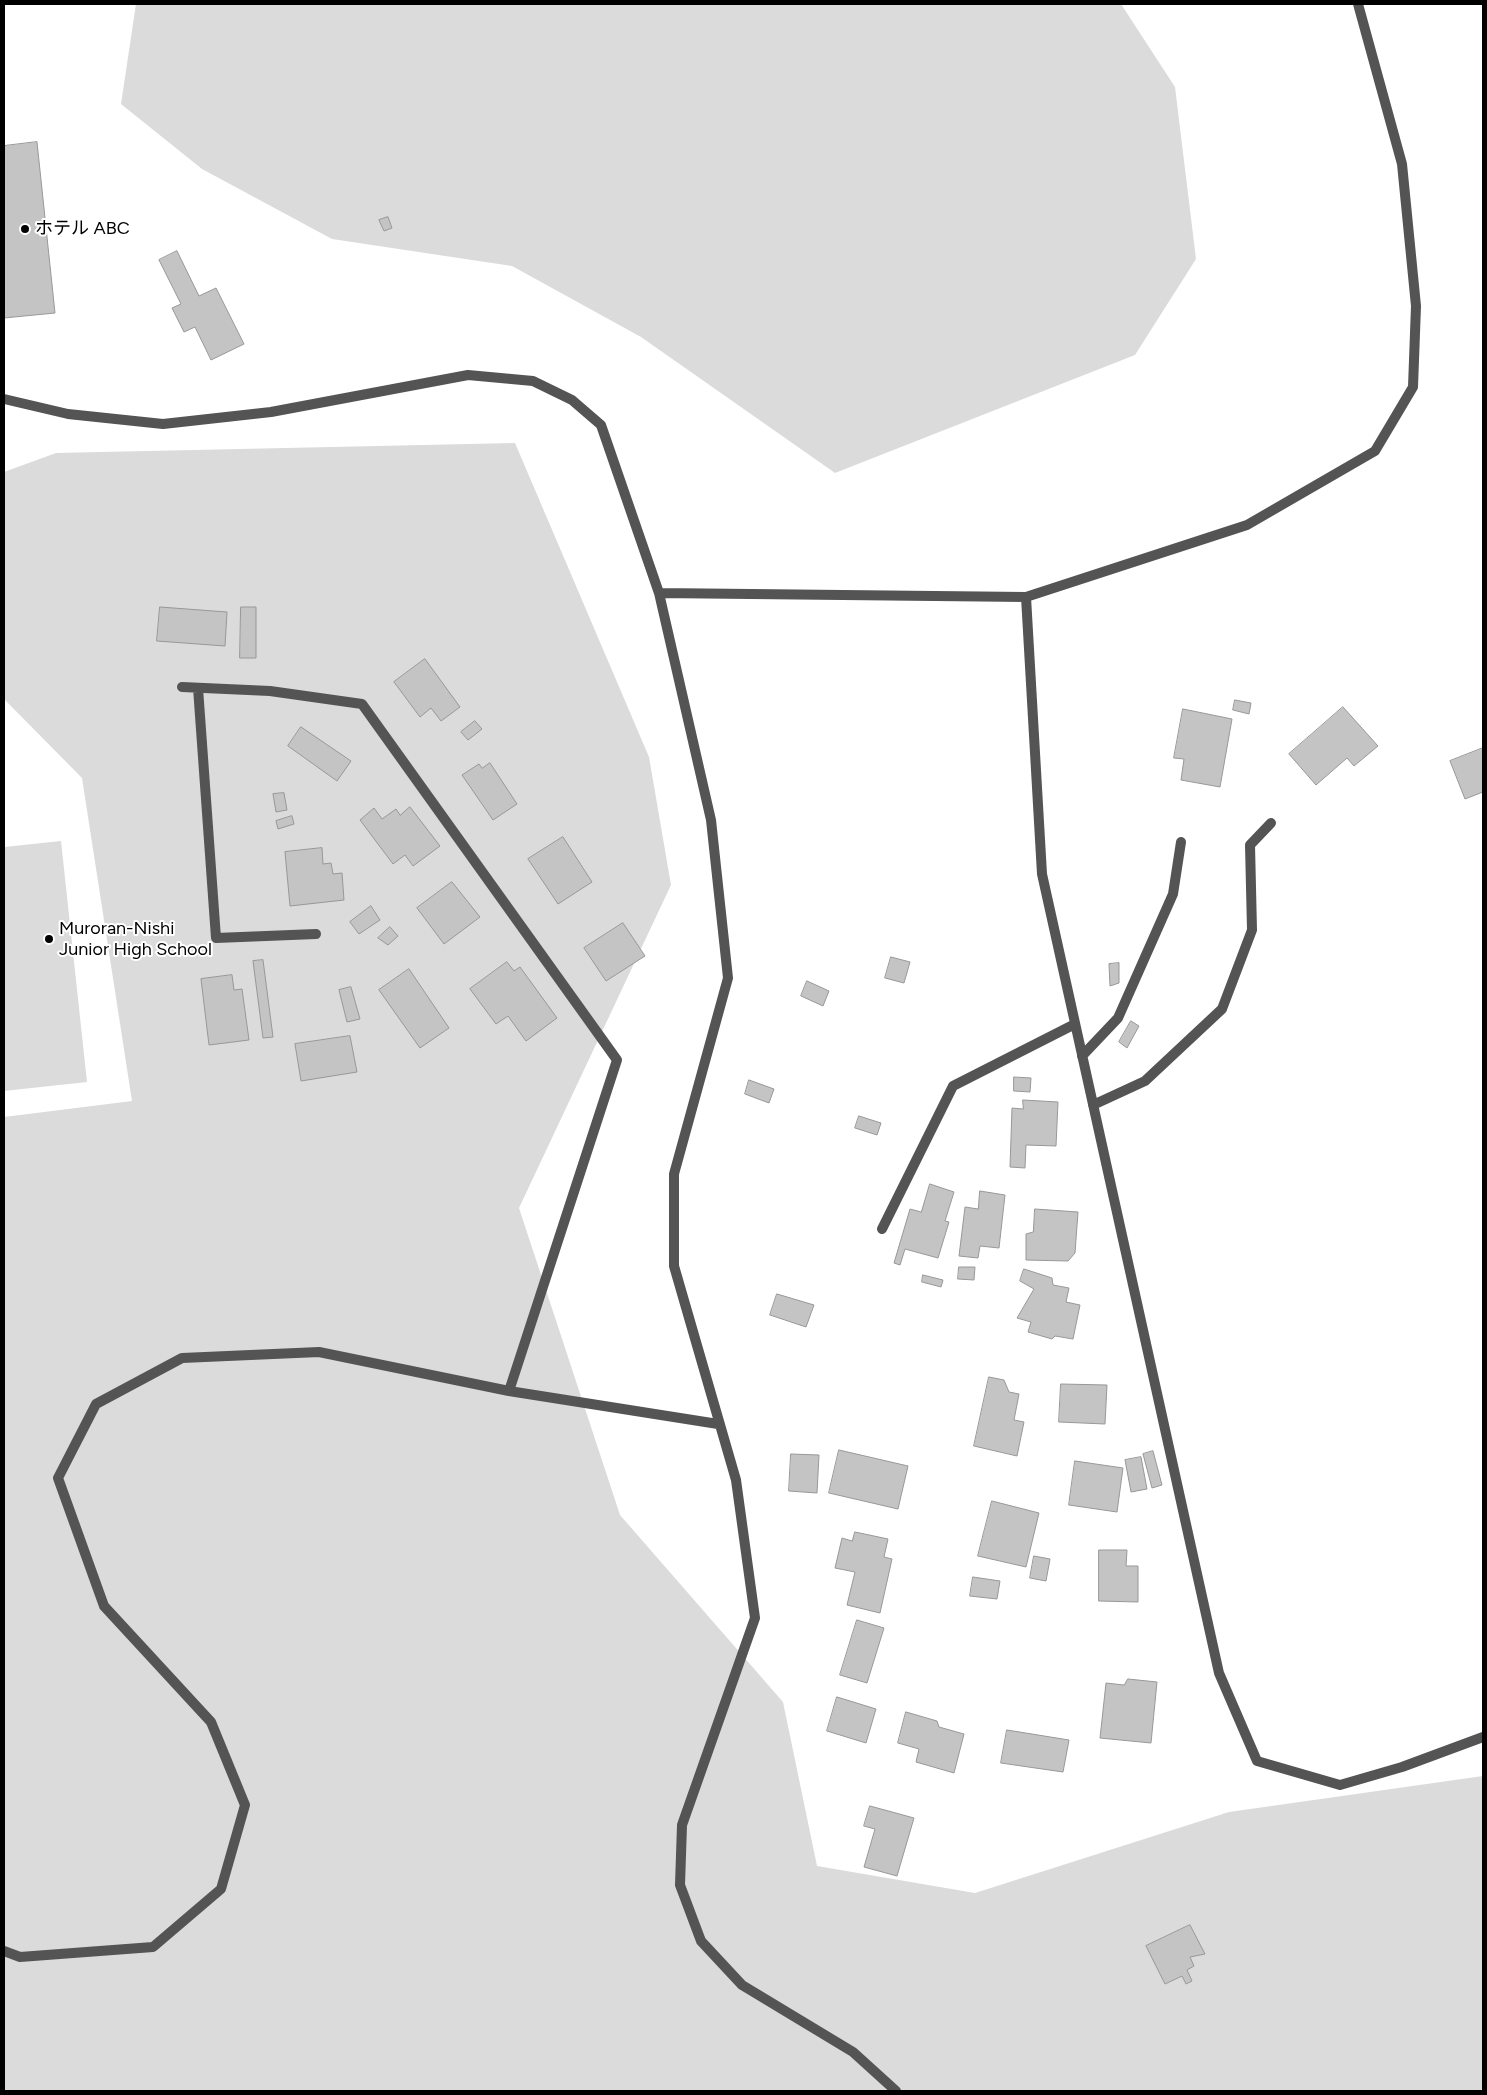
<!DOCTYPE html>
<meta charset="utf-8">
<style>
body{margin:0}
#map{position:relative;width:1487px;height:2095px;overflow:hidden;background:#fff;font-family:Figtree,sans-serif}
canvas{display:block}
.frame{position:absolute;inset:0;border:5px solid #000;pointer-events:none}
</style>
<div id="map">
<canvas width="1487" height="2095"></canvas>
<div class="frame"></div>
</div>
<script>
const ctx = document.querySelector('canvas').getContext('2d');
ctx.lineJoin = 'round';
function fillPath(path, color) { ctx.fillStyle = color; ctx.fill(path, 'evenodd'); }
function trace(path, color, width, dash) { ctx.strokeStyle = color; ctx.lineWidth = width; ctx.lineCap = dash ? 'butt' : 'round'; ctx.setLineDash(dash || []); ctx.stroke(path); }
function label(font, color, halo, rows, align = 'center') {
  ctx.font = font + ' Figtree,"Noto Sans JP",sans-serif'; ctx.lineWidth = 4; ctx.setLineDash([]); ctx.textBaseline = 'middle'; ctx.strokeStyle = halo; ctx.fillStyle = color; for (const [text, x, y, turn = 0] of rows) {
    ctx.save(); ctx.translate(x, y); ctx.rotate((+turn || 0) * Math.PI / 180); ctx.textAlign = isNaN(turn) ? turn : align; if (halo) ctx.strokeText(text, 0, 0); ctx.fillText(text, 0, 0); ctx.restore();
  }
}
const green = new Path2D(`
 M136 4H1121L1175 87 1196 259 1135 355 835 473 641 337 512 266 332 239 202 169 121 104Z
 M515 443 649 757 671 885 519 1208 620 1515 783 1702 817 1866 975 1893 1229 1812 1483 1776V2091H4V1117L132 1101 82 778 4 699V472L56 453Z
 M61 841 87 1082 4 1091V847Z`);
const building = new Path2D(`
 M37 142 55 313 4 318V146Z
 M388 217 392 228 384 231 379 220Z
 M177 251 199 296 216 288 244 344 211 360 195 327 184 332 172 308 181 304 159 260Z
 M160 607 227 612 225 646 157 641Z
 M241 607H256V658H240Z
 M425 659 460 707 441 721 431 708 420 717 394 682Z
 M1235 700 1251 703 1249 714 1233 710Z
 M1343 707 1378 746 1354 766 1347 758 1316 785 1289 754Z
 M1183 709 1232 719 1220 787 1181 780 1184 759 1174 758Z
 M475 721 482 729 468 740 461 732Z
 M301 727 351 761 337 781 288 746Z
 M1483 748V792L1465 799 1450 761Z
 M490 763 517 804 493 820 462 775 479 764 482 768Z
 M284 793 287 810 276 812 273 794Z
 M410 807 440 846 413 866 405 855 393 864 360 820 374 808 382 819 396 809 400 815Z
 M292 816 294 824 278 829 276 821Z
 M563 837 592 882 558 904 528 859Z
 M322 848 323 864 331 863 333 874 342 873 344 900 290 906 285 852Z
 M452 882 480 917 444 944 417 908Z
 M371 906 380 920 359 934 350 922Z
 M623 923 645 956 606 981 584 948Z
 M390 927 398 936 388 945 378 938Z
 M891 957 910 962 904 983 885 978Z
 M263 960 273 1037 263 1038 253 961Z
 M507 962 514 971 520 967 557 1018 526 1041 508 1016 496 1024 470 989Z
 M1119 963V983L1110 986 1109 964Z
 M409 969 449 1028 420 1048 379 990Z
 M232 975 234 990 242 989 249 1040 209 1045 201 979Z
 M807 981 829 991 823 1006 801 996Z
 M351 987 360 1019 347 1022 339 990Z
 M1131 1021 1139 1026 1127 1048 1119 1042Z
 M350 1036 357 1072 301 1081 295 1044Z
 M1014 1077 1031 1078 1030 1092 1014 1091Z
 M749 1080 774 1089 769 1103 745 1094Z
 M1023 1100 1058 1102 1056 1146 1026 1145 1025 1168 1010 1167 1012 1108 1023 1109Z
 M859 1116 881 1123 877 1135 855 1128Z
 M930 1184 954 1192 945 1221 949 1222 938 1258 905 1249 900 1265 894 1263 910 1209 921 1212Z
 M980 1191 1005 1195 999 1248 980 1246 978 1258 959 1256 965 1207 978 1209Z
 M1035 1209 1078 1212 1075 1253 1068 1261 1026 1260V1234L1033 1232Z
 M959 1267H975L974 1280 958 1279Z
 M1024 1269 1052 1278 1053 1285 1069 1288 1066 1302 1080 1305 1073 1339 1055 1336 1052 1339 1028 1332 1031 1322 1017 1318 1034 1289 1020 1281Z
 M923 1275 943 1280 941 1287 922 1282Z
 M777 1294 814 1305 806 1327 770 1315Z
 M989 1377 1004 1380 1009 1392 1019 1394 1014 1420 1024 1422 1017 1456 974 1446Z
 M1061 1384 1107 1385 1105 1424 1059 1422Z
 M839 1450 908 1466 898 1509 829 1493Z
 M1153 1451 1162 1485 1152 1488 1143 1454Z
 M791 1454 819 1455 817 1493 789 1491Z
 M1141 1457 1147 1489 1131 1492 1125 1460Z
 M1075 1461 1123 1468 1117 1512 1069 1505Z
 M992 1501 1039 1513 1026 1567 978 1556Z
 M855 1532 888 1539 884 1557 892 1559 880 1613 847 1605 855 1572 835 1568 842 1538 852 1541Z
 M1099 1550H1127L1126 1566H1138V1602L1099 1601Z
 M1034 1556 1050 1559 1046 1581 1030 1578Z
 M973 1577 1000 1581 997 1599 970 1596Z
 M857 1620 884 1628 867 1683 840 1675Z
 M1128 1679 1157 1682 1151 1743 1100 1738 1106 1683 1124 1685Z
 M837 1697 876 1709 866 1743 827 1731Z
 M906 1712 937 1721 939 1727 964 1734 954 1773 916 1762 919 1749 898 1743Z
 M1007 1730 1069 1740 1063 1772 1001 1763Z
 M870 1806 914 1818 897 1876 864 1867 875 1829 864 1826Z
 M1190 1925 1205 1954 1190 1957 1194 1966 1187 1970 1192 1981 1186 1984 1182 1976 1165 1984 1146 1946Z`);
const street = new Path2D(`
 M4 399 68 414 163 424 271 412 468 375 533 381 572 400 601 425 659 593 711 820 728 978 674 1174V1266L736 1480 755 1618 682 1825 680 1885 701 1941 742 1985 853 2052 896 2091
 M659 593 1026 597 1247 525 1375 451 1413 387 1416 306 1402 164 1358 4
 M1026 597 1042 874 1219 1673 1257 1761 1340 1785 1402 1767 1483 1737
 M182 687 270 691 362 704 617 1060 509 1391
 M198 688 216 938 316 934
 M1082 1056 1118 1018 1173 894 1181 842
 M1093 1105 1145 1081 1222 1009 1252 930 1250 845 1271 823
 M882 1229 953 1086 1075 1024
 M4 1951 20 1957 153 1947 221 1889 245 1805 211 1722 104 1606 58 1478 96 1404 182 1358 319 1352 509 1391 718 1424`);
const markers = [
 [25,229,5,"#000"],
 [49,939,5,"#000"]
];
const poiNames = [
 ["ホテル ABC",35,229],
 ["Muroran-Nishi",59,929],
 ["Junior High School",59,950]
];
fillPath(green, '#dbdbdb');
fillPath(building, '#c4c4c4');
trace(building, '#989898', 1);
trace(street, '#545454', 10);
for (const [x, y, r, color] of markers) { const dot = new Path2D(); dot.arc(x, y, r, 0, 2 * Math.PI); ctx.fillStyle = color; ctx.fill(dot); trace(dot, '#fff', 2); }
label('18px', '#000', '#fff', poiNames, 'left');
</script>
